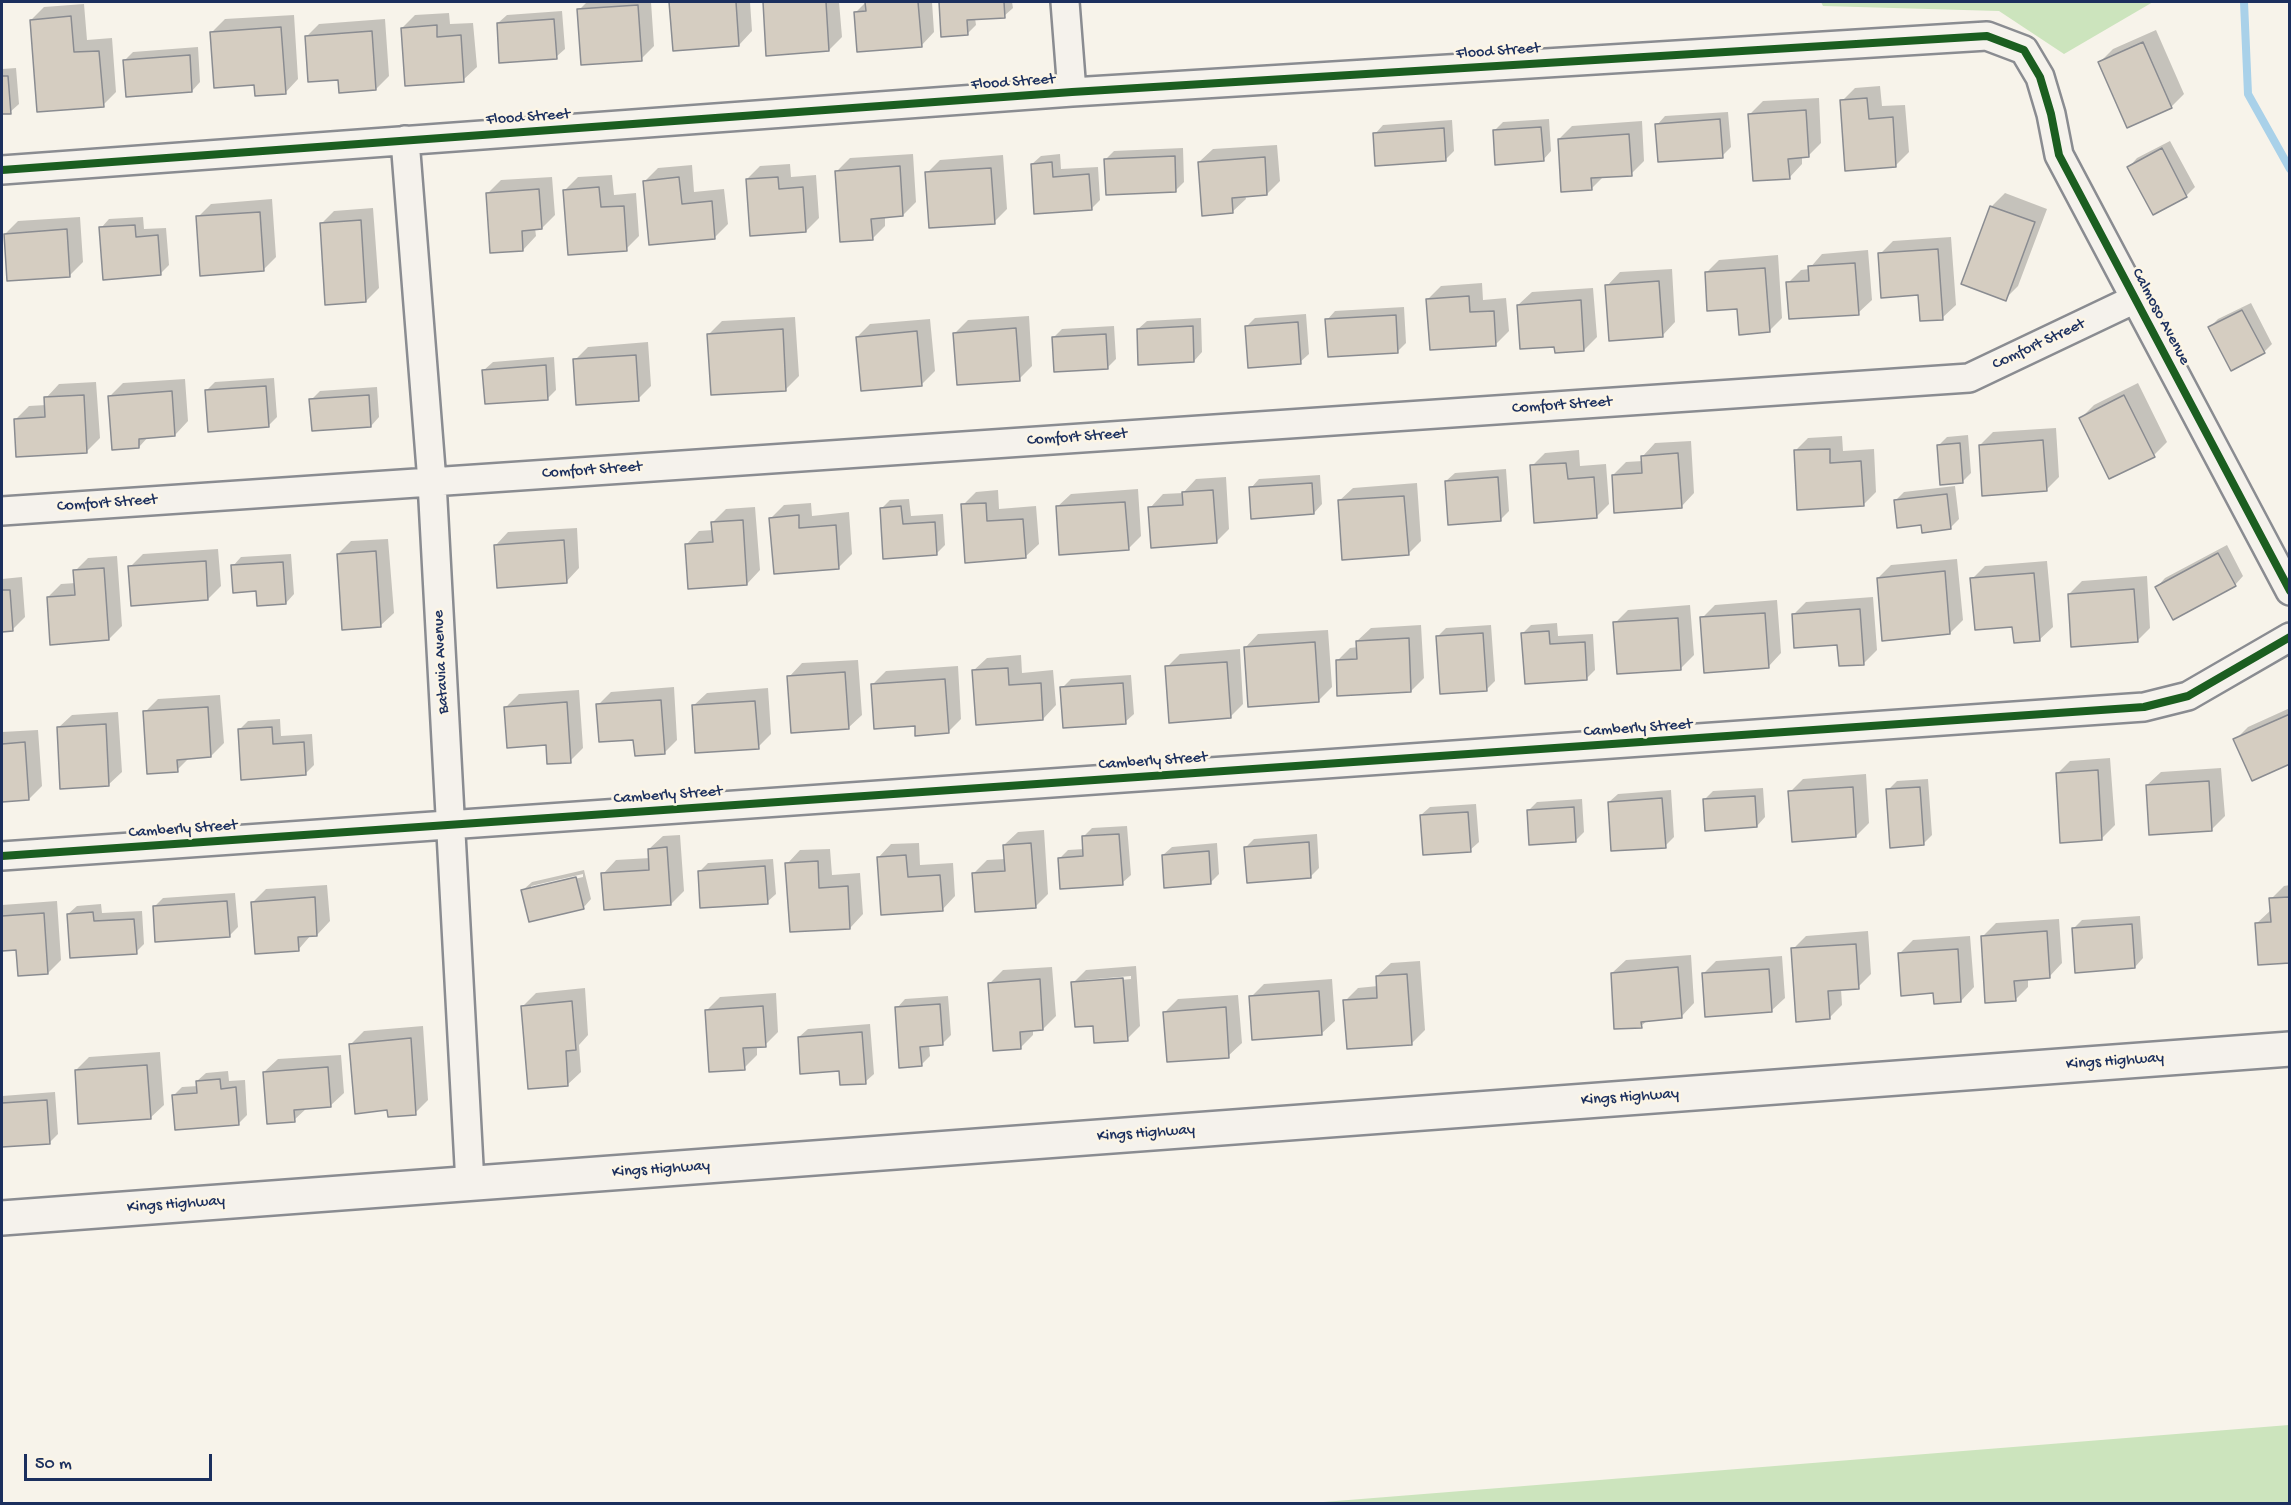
<!DOCTYPE html>
<style>
body{margin:0}
#map{position:relative;width:2291px;height:1505px;overflow:hidden;background:#f7f3ea;font-family:"Gochi Hand",sans-serif}
canvas{display:block}
.frame{position:absolute;inset:0;border:3px solid #1b2f5e;pointer-events:none}
.scale{position:absolute;left:24px;top:1454px;width:188px;height:27px;box-sizing:border-box;border:3px solid #1b2f5e;border-top:0;padding-left:8px;font-size:18px;line-height:21px;white-space:nowrap;color:#1b2f5e;-webkit-text-stroke:4px #fcf5e5;paint-order:stroke}
</style>
<div id="map">
<canvas width="2291" height="1505"></canvas>
<div class="frame"></div>
<div class="scale">50 m</div>
</div>
<script>
const ctx = document.querySelector('canvas').getContext('2d');
ctx.lineJoin = 'round';
function fillPath(path, color) { ctx.fillStyle = color; ctx.fill(path, 'evenodd'); }
function trace(path, color, width, dash) { ctx.strokeStyle = color; ctx.lineWidth = width; ctx.lineCap = dash ? 'butt' : 'round'; ctx.setLineDash(dash || []); ctx.stroke(path); }
function label(font, color, halo, rows, align = 'center') {
  ctx.font = font + ' "Gochi Hand",sans-serif'; ctx.lineWidth = 5; ctx.setLineDash([]); ctx.textBaseline = 'middle'; ctx.strokeStyle = halo; ctx.fillStyle = color; for (const [text, x, y, turn = 0] of rows) {
    ctx.save(); ctx.translate(x, y); ctx.rotate((+turn || 0) * Math.PI / 180); ctx.textAlign = isNaN(turn) ? turn : align; if (halo) ctx.strokeText(text, 0, 0); ctx.fillText(text, 0, 0); ctx.restore();
  }
}
const green = new Path2D(`
 M1821 2H2153L2064 54 1999 11 1823 6Z
 M2289 1425V1503H1311Z`);
const shadow = new Path2D(`
 M587 2H651L654 46 641 59 579 10Z
 M671 2H750L752 31 739 45 674 49Z
 M764 2H839L842 37 829 50 768 54Z
 M866 2H932L934 32 921 46 856 12Z
 M940 2H1012L1013 8 1004 16 975 18 976 25 967 34 943 35Z
 M84 4 87 40 112 38 116 92 103 105 31 20 44 7Z
 M562 11 565 49 556 57 498 23 507 15Z
 M449 13 450 24 473 23 477 67 463 80 402 28 415 15Z
 M294 15 298 79 285 93 255 83 212 32 225 19Z
 M385 19 389 76 376 89 340 78 306 37 319 24Z
 M2156 30 2184 94 2171 107 2100 62 2113 49Z
 M198 47 200 82 192 91 125 60 133 52Z
 M16 68 19 104 10 112 2 113V69Z
 M1880 86 1882 106 1905 105 1909 152 1895 166 1842 101 1855 88Z
 M1819 98 1821 143 1808 156H1802V164L1789 178 1750 114 1763 101Z
 M1728 112 1731 147 1722 156 1657 125 1665 116Z
 M1549 119 1551 151 1543 160 1494 131 1503 122Z
 M1452 120 1454 151 1445 160 1375 134 1383 125Z
 M1642 121 1644 161 1631 174 1604 176 1591 189 1559 139 1572 126Z
 M2170 141 2195 187 2186 196 2153 213 2129 167 2137 158Z
 M1277 145 1280 181 1267 194 1245 195 1246 199 1232 212 1199 162 1213 149Z
 M1183 148 1184 182 1176 190 1106 159 1114 151Z
 M913 154 916 202 903 215 885 216V226L872 239 837 171 850 158Z
 M1060 154 1061 169 1098 167 1100 200 1091 209 1032 164 1041 156Z
 M1003 155 1007 209 994 222 927 173 940 160Z
 M790 164 791 177 816 175 819 218 806 231 747 179 760 166Z
 M692 165 694 192 724 189 728 224 715 237 645 181 658 168Z
 M612 175 614 195 636 193 639 236 626 249 565 190 578 177Z
 M552 177 555 215 542 228H535L536 236 523 250 487 194 501 180Z
 M2005 193 2047 209 2018 286 2005 299 1963 283 1991 207Z
 M272 199 276 257 263 270 198 217 211 204Z
 M373 208 379 288 366 301 321 224 334 211Z
 M80 217 83 262 70 275 5 234 18 221Z
 M143 217 144 229 166 228 169 265 160 274 101 228 109 219Z
 M1951 237 1956 305 1942 318 1880 254 1893 241Z
 M1868 250 1872 300 1858 313 1788 283 1801 270 1809 269 1822 254Z
 M1778 255 1782 318 1769 331 1738 308 1706 273 1719 260Z
 M1672 269 1675 322 1662 336 1607 286 1620 272Z
 M1482 283 1483 300 1506 298 1509 331 1496 344 1428 299 1441 286Z
 M1593 288 1597 337 1584 350 1556 345 1518 305 1532 292Z
 M2251 303 2272 344 2264 352 2210 327 2218 319Z
 M1404 307 1406 343 1398 351 1327 320 1335 311Z
 M1306 314 1309 354 1300 362 1247 326 1255 318Z
 M1029 316 1032 366 1019 379 955 333 968 320Z
 M795 317 799 376 786 389 709 334 722 321Z
 M1201 318 1202 352 1194 361 1138 329 1147 321Z
 M930 319 935 371 922 384 857 337 870 324Z
 M1114 326 1116 359 1108 367 1053 338 1062 329Z
 M648 342 651 386 638 399 575 360 588 347Z
 M554 357 556 390 548 398 484 370 493 362Z
 M274 378 277 417 268 426 207 390 215 382Z
 M185 379 188 421 175 435 149 436 139 447 110 396 123 383Z
 M96 382 100 438 87 451 16 419 29 406 46 405V398L59 384Z
 M2138 383 2167 442 2154 455 2081 418 2094 405Z
 M377 387 379 417 371 426 311 400 320 391Z
 M2056 428 2059 477 2046 490 1980 445 1993 432Z
 M1968 435 1971 473 1962 482 1939 445 1947 437Z
 M1842 436 1843 451 1874 449 1876 492 1863 505 1795 451 1808 438Z
 M1691 441 1694 493 1681 507 1613 475 1626 462 1643 461 1642 457 1655 443Z
 M1579 450 1580 466 1606 464 1609 504 1596 517 1532 466 1545 453Z
 M1506 469 1509 511 1500 520 1446 481 1455 473Z
 M1320 475 1322 504 1314 513 1251 488 1259 479Z
 M1226 477 1229 529 1216 542 1150 508 1163 494 1183 493 1196 479Z
 M1417 483 1421 541 1408 554 1339 501 1353 488Z
 M1955 486 1959 519 1950 528 1923 523 1896 500 1904 492Z
 M1138 489 1141 536 1128 549 1057 507 1071 494Z
 M998 490 999 509 1036 506 1039 544 1025 557 963 505 976 492Z
 M909 499 911 516 943 514 945 545 936 554 881 509 890 500Z
 M811 503 812 516 849 512 852 554 839 567 771 518 784 505Z
 M755 507 760 570 747 584 686 545 699 531 713 530V522L726 509Z
 M577 528 579 568 566 582 495 546 508 532Z
 M388 539 394 613 380 626 338 554 351 541Z
 M2227 545 2243 576 2235 585 2157 587 2165 578Z
 M218 549 221 586 208 599 130 567 143 554Z
 M291 554 294 594 286 603 257 589 233 566 241 557Z
 M117 556 122 626 109 639 48 597 61 584 76 583 75 571 88 558Z
 M1957 559 1963 620 1950 633 1878 578 1891 565Z
 M2047 561 2053 627 2039 640 2014 626 1972 579 1985 566Z
 M2147 576 2150 628 2137 641 2069 594 2082 581Z
 M22 577 25 617 12 630 2 631V579Z
 M1873 597 1877 650 1864 663 1838 643 1793 615 1806 602Z
 M1777 600 1781 653 1768 667 1702 618 1715 605Z
 M1690 605 1694 655 1681 668 1615 623 1628 610Z
 M1557 623 1558 636 1593 634 1595 670 1587 678 1523 633 1531 625Z
 M1421 625 1424 678 1411 691 1337 661 1350 648 1358 647 1357 641 1371 628Z
 M1491 625 1495 681 1487 689 1438 636 1446 628Z
 M1328 630 1332 687 1319 700 1245 648 1258 634Z
 M1240 649 1243 704 1230 717 1167 667 1180 654Z
 M1021 655 1022 673 1053 670 1056 705 1043 719 973 671 987 658Z
 M858 660 862 715 848 728 789 677 802 663Z
 M958 666 961 719 948 732 916 724 873 684 886 671Z
 M1131 675 1134 714 1125 722 1062 688 1071 679Z
 M674 687 677 740 664 753 635 738 598 705 611 692Z
 M768 688 771 734 758 747 693 706 707 693Z
 M579 690 583 748 570 761 506 707 519 694Z
 M220 695 224 743 211 756 190 757 177 770 145 712 158 699Z
 M2290 708V763L2235 740 2248 727Z
 M118 712 122 772 108 785 58 728 72 715Z
 M280 719 281 736 312 734 314 765 305 774 239 730 248 721Z
 M38 730 42 786 29 799 2 801V732Z
 M2110 758 2115 825 2102 838 2057 774 2070 761Z
 M2221 768 2225 816 2212 829 2147 785 2161 772Z
 M1866 774 1869 823 1856 836 1790 792 1803 779Z
 M1928 779 1932 835 1923 844 1888 790 1897 781Z
 M1763 788 1765 817 1757 826 1704 800 1713 791Z
 M1671 790 1674 837 1665 846 1609 802 1618 794Z
 M1582 799 1584 832 1575 841 1528 811 1537 802Z
 M1476 804 1479 842 1470 850 1421 815 1430 807Z
 M1127 826 1131 875 1122 883 1059 859 1068 850 1084 849 1083 837 1092 828Z
 M1044 830 1048 894 1035 907 974 873 987 860 1005 859 1004 845 1018 832Z
 M1317 834 1319 868 1310 877 1246 847 1254 839Z
 M680 835 684 891 671 904 603 874 616 860 650 858 649 849 663 836Z
 M919 843 920 865 953 863 955 896 942 910 878 858 891 844Z
 M1217 843 1219 874 1210 883 1163 855 1172 847Z
 M830 849 832 875 860 873 863 914 850 928 787 864 800 850Z
 M773 859 776 894 767 902 699 872 708 863Z
 M584 870 591 899 583 908 523 890 532 882ZM583 874V877L531 889V886Z
 M327 885 330 921 317 935H311L298 950 253 902 266 889Z
 M2290 885V961L2256 924 2271 910V899L2284 886Z
 M235 893 238 927 229 936 154 907 163 898Z
 M57 901 61 960 48 973 18 949 2 950V905Z
 M101 904 102 913 142 911 144 944 136 952 68 914 77 906Z
 M2140 916 2143 958 2135 967 2074 928 2082 920Z
 M2059 919 2062 963 2049 977 2028 978V987L2015 1000 1983 936 1996 923Z
 M1868 931 1871 974 1858 987 1841 989 1842 1005 1829 1018 1793 949 1806 936Z
 M1970 936 1974 987 1961 1001 1935 992 1899 954 1913 940Z
 M1691 955 1694 1003 1681 1017 1648 1020 1641 1026 1612 973 1626 960Z
 M1782 956 1785 998 1771 1011 1703 974 1716 961Z
 M1420 961 1425 1030 1412 1043 1345 1001 1358 988 1378 986 1377 976 1391 963Z
 M1136 966 1140 1026 1127 1039 1095 1024 1073 983 1086 970ZM1131 976V979L1085 983V980Z
 M1052 967 1056 1016 1043 1029H1033V1035L1020 1048 989 984 1003 970Z
 M1332 979 1335 1021 1321 1034 1251 997 1264 984Z
 M585 988 588 1035 579 1045 581 1072 567 1085 523 1006 536 993Z
 M776 993 778 1032 765 1045 757 1046V1055L744 1068 707 1010 720 997Z
 M1238 995 1242 1043 1228 1056 1165 1012 1178 999Z
 M948 996 951 1035 942 1044 929 1045 930 1056 921 1065 897 1008 905 999Z
 M870 1024 874 1074 865 1082 841 1069 799 1037 808 1029Z
 M423 1026 428 1100 415 1113 388 1108 351 1044 364 1031Z
 M160 1052 164 1105 150 1118 76 1070 89 1057Z
 M341 1055 344 1093 330 1106 307 1108 294 1120 264 1072 278 1059Z
 M228 1071 229 1081 245 1080 247 1115 238 1124 174 1095 182 1087 198 1086 197 1081 206 1073Z
 M55 1092 58 1134 50 1142 2 1146V1096Z`);
const stream = new Path2D(`
 M2244 2 2248 94 2290 169`);
const building = new Path2D(`
 M669 2H736L739 46 673 51Z
 M763 2H826L829 51 766 56Z
 M865 2H918L922 47 857 52 854 12 866 11Z
 M939 2H1004L1005 18 967 20 968 35 941 37Z
 M638 5 642 61 581 65 577 9Z
 M71 16 74 52 99 51 104 107 37 112 30 20Z
 M554 19 557 59 499 63 497 23Z
 M437 25V37L461 35 464 82 405 86 401 28Z
 M281 27 286 94 255 96 254 85 214 88 210 32Z
 M372 31 376 90 339 93 338 80 308 82 305 36Z
 M2143 42 2172 108 2127 128 2098 62Z
 M190 55 192 92 126 97 123 60Z
 M2 76H8L11 114H2Z
 M1867 98 1869 119 1893 117 1896 167 1845 171 1840 100Z
 M1806 110 1809 157 1788 159 1790 179 1753 181 1748 114Z
 M1720 119 1723 158 1658 162 1655 124Z
 M1541 127 1544 161 1495 165 1493 130Z
 M1444 128 1446 161 1375 166 1373 133Z
 M1629 134 1632 176 1591 178 1592 190 1561 192 1558 139Z
 M2162 148 2187 197 2153 215 2127 167Z
 M1175 156 1176 192 1106 195 1104 159Z
 M1265 157 1267 195 1232 198 1233 213 1202 216 1198 162Z
 M1052 162 1053 177 1089 174 1092 210 1034 214 1031 164Z
 M900 166 903 216 871 219 873 240 840 242 835 171Z
 M991 168 995 224 929 228 925 172Z
 M679 177 682 204 712 201 715 239 649 245 643 181Z
 M778 177 779 189 803 187 806 232 750 236 746 179Z
 M599 187 601 207 624 206 627 251 568 255 563 190Z
 M539 189 542 229 522 231 523 251 490 253 486 193Z
 M1990 206 2035 222 2006 301 1961 284Z
 M260 212 264 271 200 276 196 216Z
 M361 220 366 302 325 305 320 223Z
 M135 225 136 237 158 235 161 275 103 280 99 227Z
 M67 229 70 277 7 281 4 234Z
 M1938 249 1943 320 1920 321 1918 295 1881 298 1878 253Z
 M1855 263 1859 315 1789 319 1786 282 1809 281 1808 266Z
 M1765 268 1770 332 1739 335 1737 309 1707 311 1705 272Z
 M1659 281 1663 337 1609 341 1605 285Z
 M1469 296 1470 312 1494 311 1496 346 1430 350 1426 299Z
 M1581 300 1584 351 1555 353 1554 347 1520 349 1517 305Z
 M2242 310 2265 353 2231 371 2208 327Z
 M1396 315 1398 353 1328 357 1325 319Z
 M1298 322 1301 364 1248 368 1245 326Z
 M1193 326 1194 362 1138 365 1137 329Z
 M1016 328 1020 381 957 385 953 333Z
 M783 329 786 391 711 395 707 334Z
 M917 331 922 386 861 391 856 337Z
 M1106 334 1108 369 1054 372 1052 337Z
 M636 355 639 401 576 405 573 359Z
 M546 365 548 400 485 404 482 370Z
 M266 386 269 427 208 432 205 390Z
 M172 391 175 436 139 439V448L112 450 108 396Z
 M84 395 87 453 16 457 14 419 45 417 44 397Z
 M369 395 371 427 312 431 309 399Z
 M2124 395 2155 457 2109 479 2079 418Z
 M2043 440 2047 491 1982 496 1979 445Z
 M1960 443 1963 483 1940 485 1937 445Z
 M1830 449V463L1861 461 1864 506 1797 510 1794 450Z
 M1678 453 1682 508 1614 513 1612 475 1642 473 1641 456Z
 M1566 463 1568 479 1594 477 1597 518 1534 523 1530 465Z
 M1498 477 1501 521 1448 525 1445 481Z
 M1312 483 1314 514 1251 519 1249 487Z
 M1213 490 1217 543 1151 548 1148 507 1183 505 1182 492Z
 M1947 494 1951 529 1922 533 1921 525 1897 528 1894 500Z
 M1404 496 1409 555 1342 560 1338 500Z
 M1125 502 1129 550 1059 555 1056 506Z
 M986 503 987 521 1023 519 1026 558 965 563 961 504Z
 M901 506 903 524 935 522 937 555 883 559 880 508Z
 M799 515V528L836 525 839 569 774 574 769 518Z
 M743 520 747 585 688 589 685 544 713 542 711 522Z
 M564 540 567 583 497 588 494 545Z
 M376 551 381 627 342 630 337 554Z
 M2218 553 2236 586 2173 620 2155 587Z
 M206 561 208 600 131 606 128 566Z
 M283 562 286 604 257 606 256 591 233 593 231 565Z
 M104 568 109 640 50 645 47 597 75 595 73 570Z
 M1945 571 1950 634 1882 641 1877 578Z
 M2034 573 2040 641 2014 643 2012 627 1975 630 1970 578Z
 M2134 589 2138 642 2071 647 2068 594Z
 M2 590H10L13 631 2 632Z
 M1860 609 1864 665 1839 666 1837 645 1794 648 1792 614Z
 M1765 613 1769 668 1704 673 1700 617Z
 M1678 618 1681 670 1617 674 1613 622Z
 M1549 631 1550 644 1585 642 1587 680 1525 684 1521 633Z
 M1483 633 1487 691 1440 694 1436 636Z
 M1409 638 1411 692 1337 696 1336 660 1357 659 1356 641Z
 M1315 642 1319 702 1248 707 1244 647Z
 M1227 662 1231 718 1169 723 1165 666Z
 M1008 668 1009 685 1041 683 1043 720 976 725 972 670Z
 M845 672 849 729 791 733 787 676Z
 M945 679 949 733 915 736V726L874 729 871 684Z
 M1123 683 1126 724 1063 728 1060 687Z
 M661 700 665 754 635 756 633 740 599 742 596 704Z
 M755 701 759 749 695 753 692 705Z
 M567 702 571 763 547 764 546 745 507 748 504 707Z
 M208 707 211 757 177 760 178 772 147 774 143 711Z
 M2290 714V764L2252 781 2233 739Z
 M106 724 109 786 60 789 57 727Z
 M272 727 273 744 304 742 306 775 241 780 238 729Z
 M25 742 29 800 2 802V744Z
 M2098 770 2102 840 2060 843 2056 773Z
 M2209 781 2212 831 2149 835 2146 785Z
 M1853 787 1856 837 1792 842 1788 791Z
 M1920 787 1924 845 1890 848 1886 789Z
 M1755 796 1757 827 1705 831 1703 799Z
 M1662 798 1666 848 1611 851 1608 802Z
 M1574 807 1576 842 1529 845 1527 810Z
 M1468 812 1471 852 1423 855 1420 815Z
 M1119 834 1123 885 1060 889 1058 858 1083 856 1082 836Z
 M1309 842 1311 878 1247 883 1244 847Z
 M1031 843 1036 908 975 912 972 873 1005 871 1003 845Z
 M667 847 671 905 604 910 601 873 649 870 648 849Z
 M1209 851 1211 884 1164 888 1162 855Z
 M906 855 908 877 940 875 943 911 881 915 877 857Z
 M818 861 819 888 848 886 850 929 790 932 785 863Z
 M765 866 768 904 700 908 698 871Z
 M576 877 584 909 529 922 521 890Z
 M315 897 317 936 298 937 299 951 255 954 251 902Z
 M2290 897V963L2258 965 2255 923 2271 922 2269 898Z
 M227 901 230 937 155 942 153 906Z
 M93 912 94 921 134 919 137 954 70 958 67 914Z
 M44 913 48 974 18 976 16 950 2 951V916Z
 M2132 924 2135 968 2075 973 2072 928Z
 M2047 931 2050 978 2014 981 2016 1001 1985 1003 1981 936Z
 M1856 944 1859 989 1828 991 1830 1019 1796 1022 1791 948Z
 M1958 949 1961 1002 1934 1004 1933 993 1901 996 1898 953Z
 M1678 967 1682 1018 1641 1022 1642 1028 1614 1029 1611 973Z
 M1769 969 1772 1012 1705 1017 1702 973Z
 M1407 974 1412 1045 1347 1049 1343 1000 1377 998 1376 976Z
 M1123 978 1128 1041 1094 1043 1093 1026 1075 1027 1071 982Z
 M1040 979 1043 1030 1020 1032 1021 1049 993 1051 988 983Z
 M1319 991 1322 1035 1252 1040 1249 996Z
 M572 1001 576 1050 566 1051 568 1086 528 1089 521 1006Z
 M940 1004 943 1045 920 1047 922 1066 899 1068 895 1007Z
 M763 1006 766 1047 743 1048 745 1070 709 1072 705 1010Z
 M1226 1007 1229 1058 1167 1062 1163 1012Z
 M862 1032 866 1084 840 1085 839 1071 800 1074 798 1037Z
 M411 1038 416 1115 388 1117 387 1110 355 1114 349 1044Z
 M147 1065 151 1119 78 1124 75 1070Z
 M328 1067 331 1107 294 1110 295 1122 267 1124 263 1072Z
 M220 1079 221 1089 236 1087 239 1125 175 1130 172 1095 197 1093 196 1081Z
 M47 1100 50 1144 2 1147V1103Z`);
const minor = new Path2D(`
 M1065 2 1072 92
 M405 140 432 482 470 1184
 M2 170 1072 92 1987 36 2024 50 2040 77 2051 114 2059 155 2290 591
 M2 511 1969 378 2135 299
 M2 856 2144 707 2188 696 2290 637`);
const tertiary = new Path2D(`
 M2 1218 2290 1049`);
const cycleway = new Path2D(`
 M2 170 1072 92 1987 36 2024 50 2040 77 2051 114 2059 155 2290 591
 M2 856 2144 707 2188 696 2290 637`);
const streetNames = [
 ["Flood Street",1498,52,-4],
 ["Flood Street",1013,83,-4],
 ["Flood Street",528,118,-4],
 ["Calmoso Avenue",2160,317,62],
 ["Comfort Street",2039,345,-25],
 ["Comfort Street",1562,406,-4],
 ["Comfort Street",1077,438,-4],
 ["Comfort Street",592,471,-4],
 ["Comfort Street",107,504,-4],
 ["Batavia Avenue",442,662,-93],
 ["Camberly Street",1638,729,-4],
 ["Camberly Street",1153,762,-4],
 ["Camberly Street",668,796,-4],
 ["Camberly Street",183,830,-4],
 ["Kings Highway",2115,1062,-4],
 ["Kings Highway",1630,1098,-4],
 ["Kings Highway",1146,1134,-4],
 ["Kings Highway",661,1170,-4],
 ["Kings Highway",176,1205,-4]
];
fillPath(green, '#cce4bd');
fillPath(shadow, '#0003');
trace(stream, '#a9d1e9', 8);
fillPath(building, '#d5cdc1');
trace(building, '#8a8c91', 1.5);
trace(minor, '#8a8c91', 32);
trace(tertiary, '#8a8c91', 38);
trace(minor, '#f5f2ec', 27);
trace(tertiary, '#f5f2ec', 33);
trace(cycleway, '#1b5e20', 8);
label('16px', '#1b2f5e', '#fcf5e5', streetNames);
</script>
